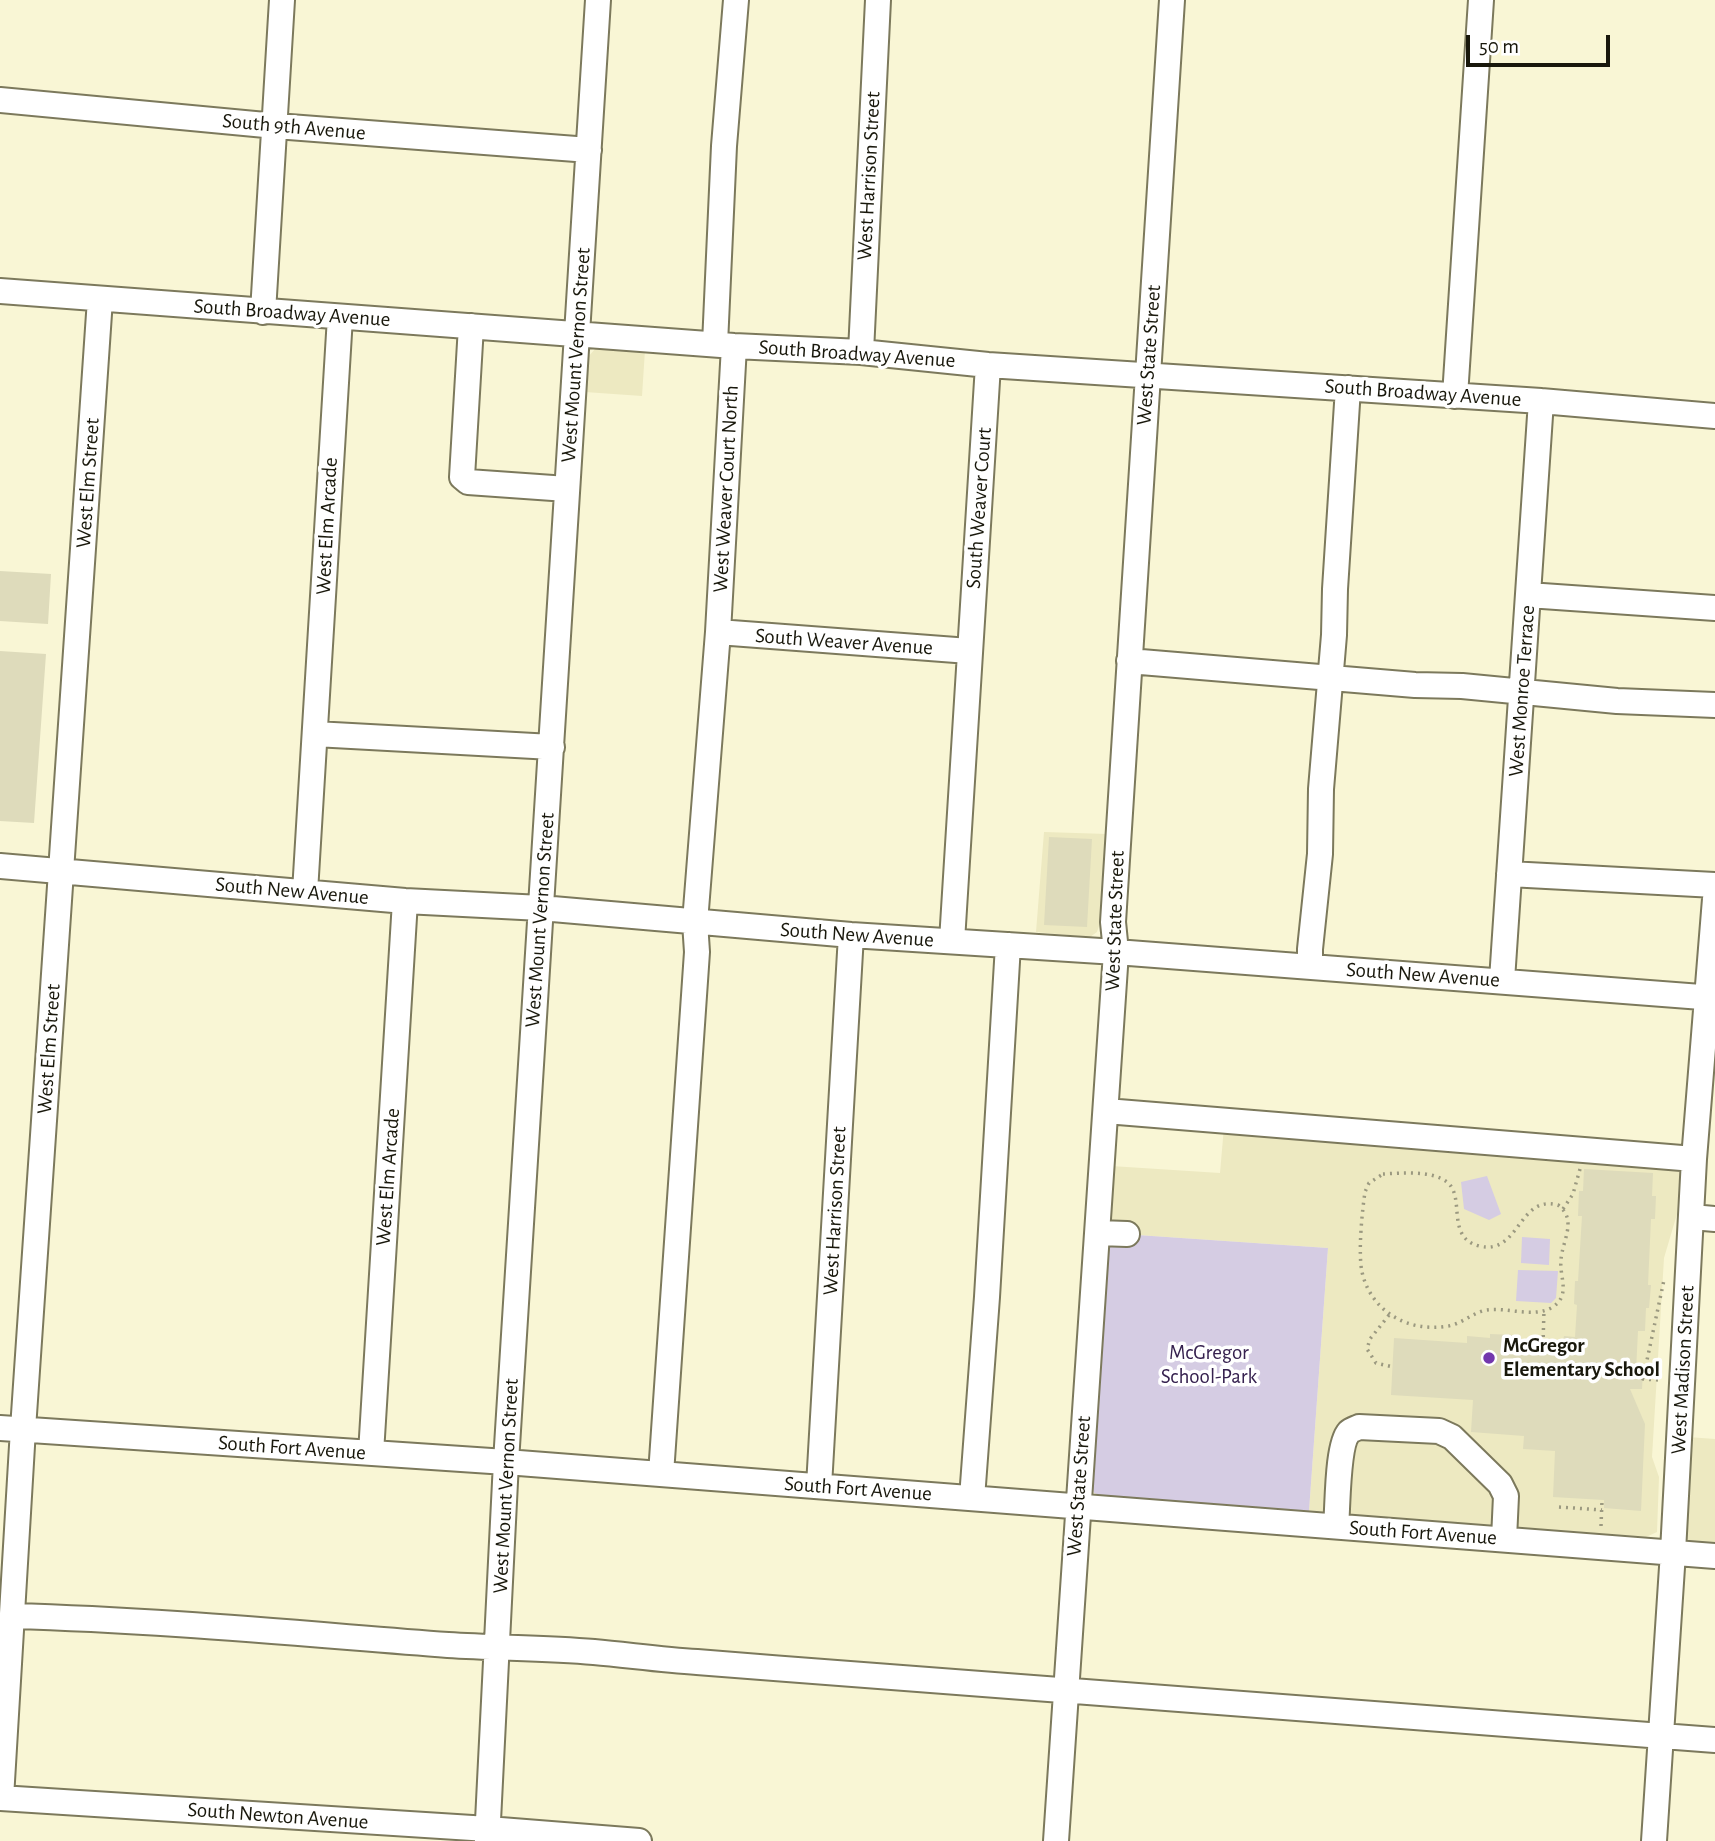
<!DOCTYPE html>
<style>
body{margin:0}
#map{position:relative;width:1715px;height:1841px;overflow:hidden;background:#f9f6d5;font-family:"Alegreya Sans",sans-serif}
canvas{display:block}
.scale{position:absolute;left:1466px;top:35px;width:144px;height:32px;box-sizing:border-box;border:4px solid #19180c;border-top:0;padding-left:9px;font-size:21px;line-height:24px;white-space:nowrap;color:#19180c;-webkit-text-stroke:5px #fff;paint-order:stroke}
</style>
<div id="map">
<canvas width="1715" height="1841"></canvas>
<div class="scale">50 m</div>
</div>
<script>
const ctx = document.querySelector('canvas').getContext('2d');
ctx.lineJoin = 'round';
function fillPath(path, color) { ctx.fillStyle = color; ctx.fill(path, 'evenodd'); }
function trace(path, color, width, dash) { ctx.strokeStyle = color; ctx.lineWidth = width; ctx.lineCap = dash ? 'butt' : 'round'; ctx.setLineDash(dash || []); ctx.stroke(path); }
function label(font, color, halo, rows, align = 'center') {
  ctx.font = font + ' "Alegreya Sans",sans-serif'; ctx.lineWidth = 7; ctx.setLineDash([]); ctx.textBaseline = 'middle'; ctx.strokeStyle = halo; ctx.fillStyle = color; for (const [text, x, y, turn = 0] of rows) {
    ctx.save(); ctx.translate(x, y); ctx.rotate((+turn || 0) * Math.PI / 180); ctx.textAlign = isNaN(turn) ? turn : align; if (halo) ctx.strokeText(text, 0, 0); ctx.fillText(text, 0, 0); ctx.restore();
  }
}
const built = new Path2D(`
 M596 348 645 350 642 396 585 392 587 358Z
 M1044 832 1107 834 1100 923 1097 932 1090 937 1036 932Z
 M1224 1127 1680 1164 1677 1214 1664 1258 1652 1457 1659 1477 1657 1532 1646 1537 1309 1511 1328 1248 1108 1233 1111 1166 1220 1173Z
 M1688 1437 1715 1439V1544L1693 1543 1683 1537Z`);
const green = new Path2D(`
 M1487 1176 1501 1214 1489 1220 1464 1209 1461 1182Z
 M1108 1233 1328 1248 1309 1511 1100 1495 1094 1493 1091 1482Z
 M1522 1237 1550 1239 1549 1265 1521 1263Z
 M1518 1270 1558 1271 1556 1298 1551 1303 1516 1301Z`);
const building = new Path2D(`
 M0 571 51 574 48 624 0 621Z
 M0 651 46 654 34 823 0 821Z
 M1049 837 1092 839 1087 927 1044 925Z
 M1584 1169 1653 1173 1652 1196H1656L1655 1219H1651L1648 1285H1651L1649 1308H1646L1645 1331H1638L1636 1371 1643 1372 1642 1389H1630L1645 1424 1641 1511 1604 1508V1500L1553 1497 1555 1451 1523 1449 1524 1436 1471 1432 1473 1400 1391 1395 1394 1338 1467 1343V1336L1490 1338V1334L1514 1335V1339L1563 1341 1564 1336 1575 1337 1577 1305 1574 1304 1575 1281H1578L1582 1216H1578L1579 1191H1583Z`);
const path = new Path2D(`
 M1383 1174C1402 1173 1431 1170 1447 1182 1466 1197 1445 1237 1479 1246 1520 1256 1518 1194 1558 1205 1578 1220 1562 1241 1561 1260 1559 1277 1572 1296 1551 1308 1532 1318 1507 1307 1487 1310 1473 1312 1462 1324 1448 1326 1409 1333 1371 1312 1362 1272 1358 1253 1362 1212 1365 1192L1369 1183Z
 M1563 1209 1573 1194 1580 1169
 M1389 1315 1370 1339 1367 1349 1376 1363 1393 1367
 M1543 1344 1544 1310
 M1658 1380 1643 1379 1664 1280
 M1559 1507 1602 1510
 M1601 1526 1602 1500`);
const minor = new Path2D(`
 M0 100 276 126 589 150
 M0 291 734 346 861 352 988 365 1541 401 1715 416
 M263 312 282 0
 M471 326 462 477 468 482 567 489
 M715 344 724 146 736 0
 M861 352 878 0
 M1455 396 1481 0
 M1528 595 1715 608
 M718 632 969 651
 M1129 661 1415 685 1462 686 1617 701 1715 705
 M315 734 552 747
 M0 866 405 901 541 908 851 935 1116 952 1715 998
 M1509 874 1715 885
 M305 892 340 317
 M952 941 988 365
 M1310 966V949L1320 854 1321 789 1334 635 1335 589 1348 388
 M1502 980 1541 401
 M1106 1111 1694 1159
 M1692 1217 1715 1219
 M1098 1233 1127 1234
 M0 1428 506 1462 1715 1556
 M371 1453 405 901
 M661 1474 697 952 695 922 718 632 734 346
 M819 1486 851 935
 M972 1498 987 1297 1008 945
 M1336 1526C1338 1506 1337 1445 1349 1432 1351 1430 1357 1428 1359 1427L1439 1431 1452 1437 1500 1484 1506 1496 1504 1539
 M12 1616C158 1620 303 1634 448 1645 497 1648 546 1648 594 1652 628 1655 662 1660 697 1662 1036 1689 1375 1715 1715 1740
 M0 1798 488 1829 639 1841
 M1 1798 23 1429 100 299
 M487 1841 506 1462 598 0
 M1056 1841 1116 952 1113 922 1172 0
 M1654 1841 1673 1552 1694 1159 1715 899`);
const markers = [
 [1489,1358,7,"#7337ad"]
];
const streetNames = [
 ["South 9th Avenue",294,127,5],
 ["West Harrison Street",869,176,-87],
 ["South Broadway Avenue",292,313,4],
 ["South Broadway Avenue",857,354,4],
 ["West Mount Vernon Street",576,355,-86],
 ["West State Street",1149,355,-86],
 ["South Broadway Avenue",1423,393,4],
 ["West Elm Street",88,483,-86],
 ["West Weaver Court North",726,489,-87],
 ["South Weaver Court",979,508,-86],
 ["West Elm Arcade",327,526,-87],
 ["South Weaver Avenue",844,642,4],
 ["West Monroe Terrace",1522,691,-86],
 ["South New Avenue",292,891,5],
 ["West Mount Vernon Street",540,920,-86],
 ["West State Street",1115,921,-88],
 ["South New Avenue",857,935,4],
 ["South New Avenue",1423,975,4],
 ["West Elm Street",49,1049,-86],
 ["West Elm Arcade",388,1177,-86],
 ["West Harrison Street",835,1211,-87],
 ["West Madison Street",1683,1370,-87],
 ["South Fort Avenue",292,1448,4],
 ["West Mount Vernon Street",506,1486,-87],
 ["West State Street",1079,1486,-86],
 ["South Fort Avenue",858,1489,4],
 ["South Fort Avenue",1423,1533,4],
 ["South Newton Avenue",278,1816,4]
];
const poiNames = [
 ["McGregor",1503,1346],
 ["Elementary School",1503,1370]
];
const parkNames = [
 ["McGregor",1209,1353],
 ["School-Park",1209,1377]
];
fillPath(built, '#ede9c1');
fillPath(green, '#d5cce3');
fillPath(building, '#dedbbb');
trace(minor, '#7c795c', 28);
trace(path, '#9b9980', 3.5, [2, 5]);
trace(minor, '#fff', 24);
for (const [x, y, r, color] of markers) { const dot = new Path2D(); dot.arc(x, y, r, 0, 2 * Math.PI); ctx.fillStyle = color; ctx.fill(dot); trace(dot, '#fff', 2.5); }
label('21px', '#19180c', '#fff', streetNames);
label('bold 21px', '#19180c', '#fff', poiNames, 'left');
label('21px', '#36214f', '#fff', parkNames);
</script>
